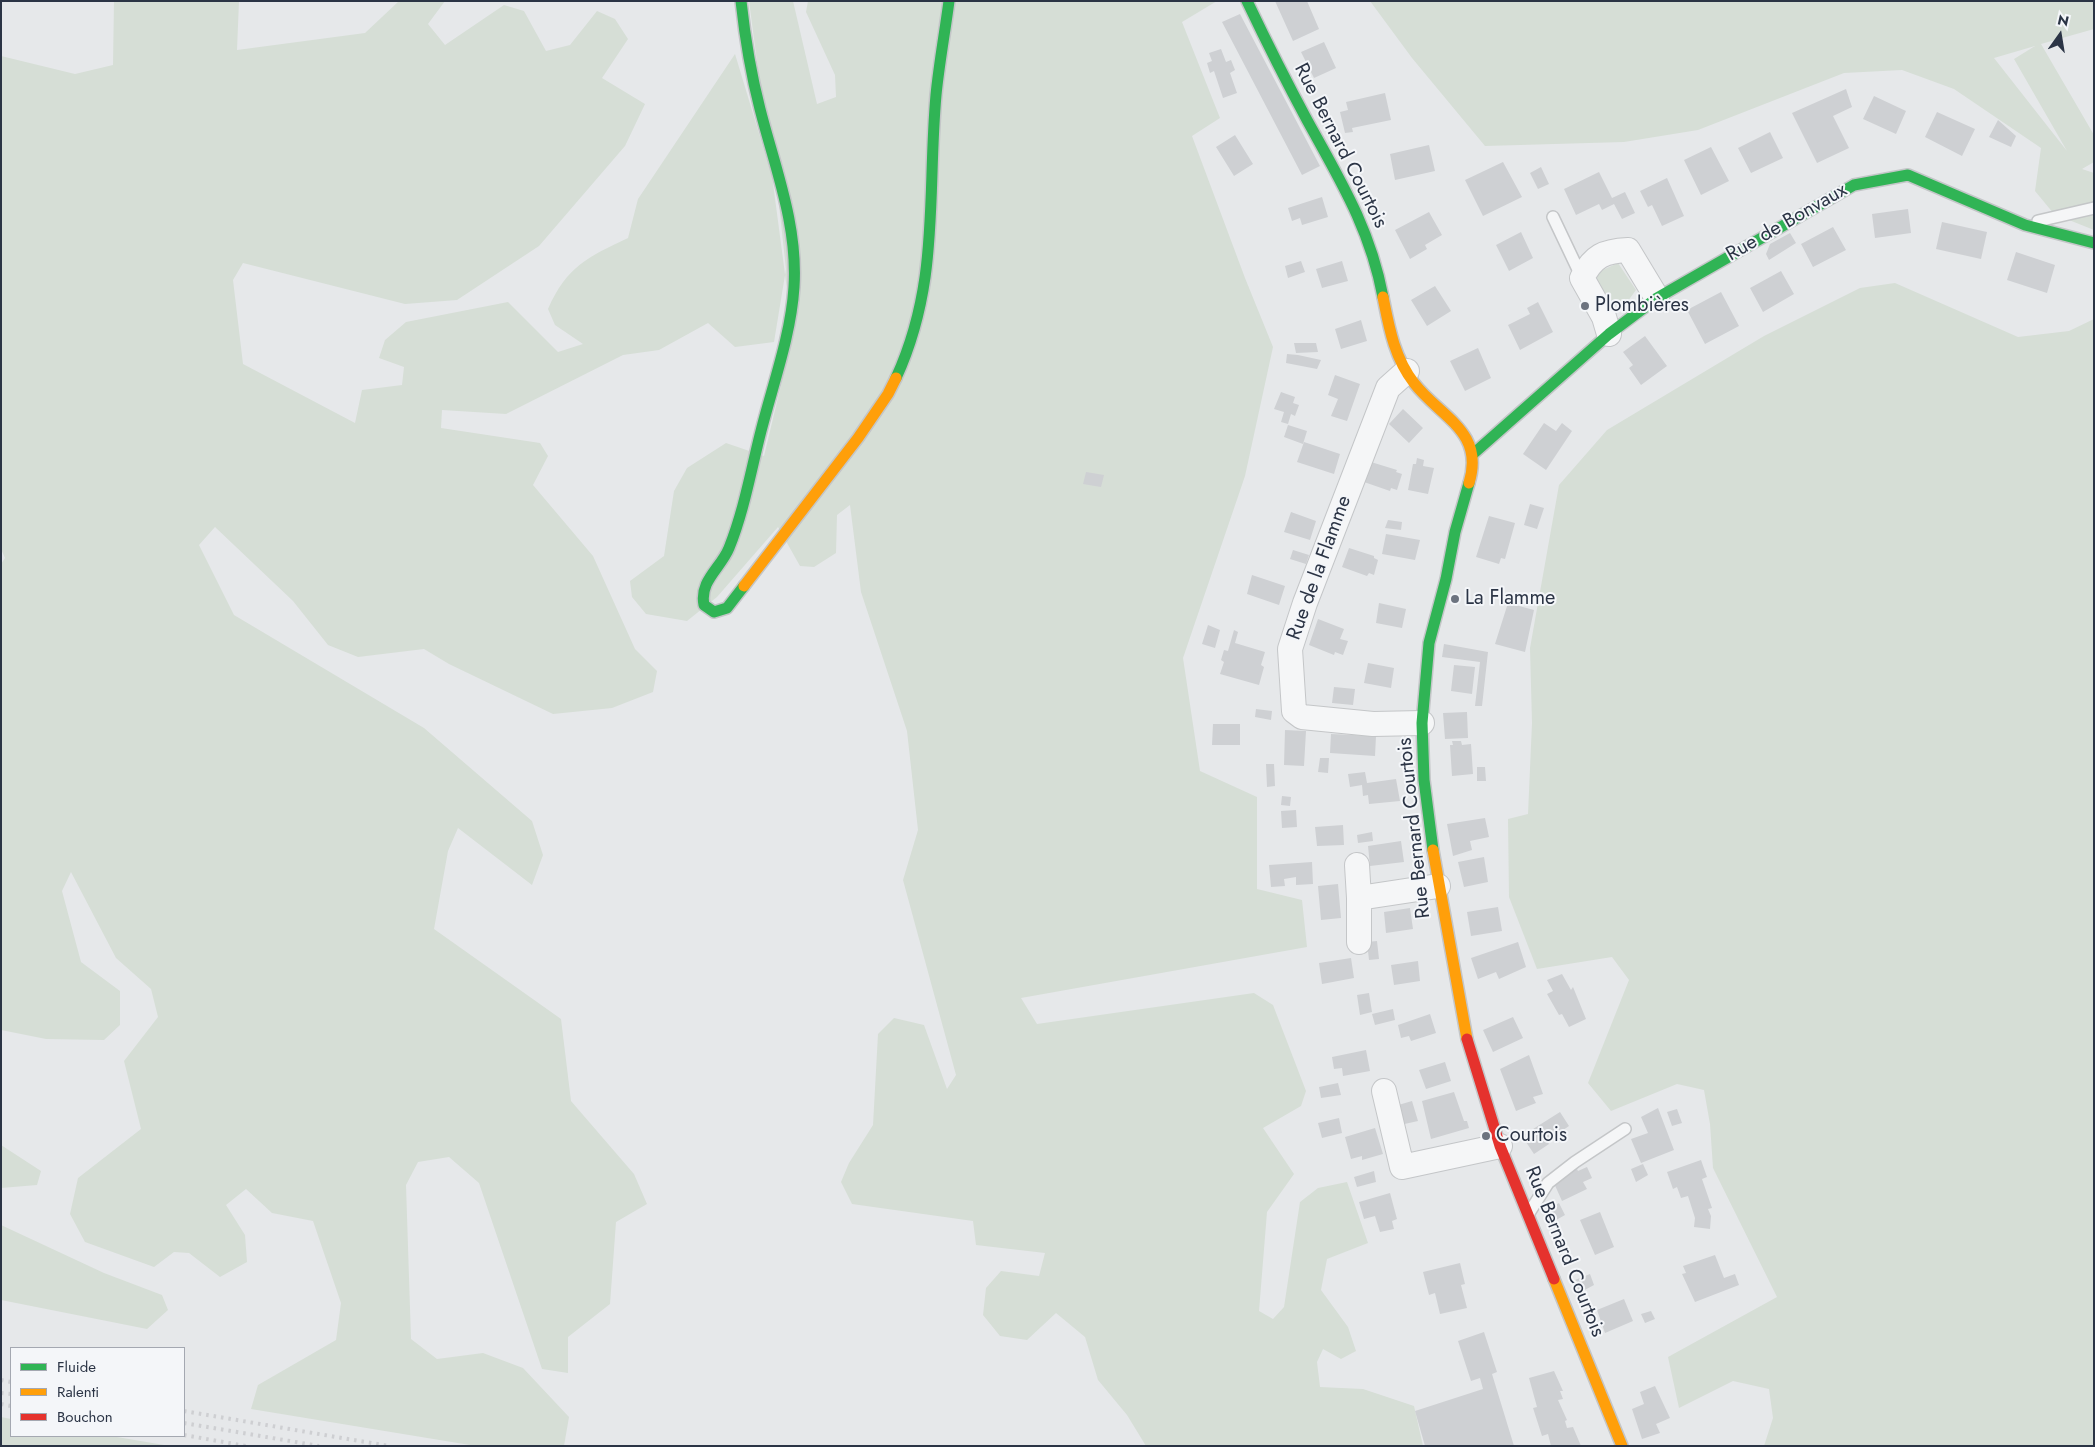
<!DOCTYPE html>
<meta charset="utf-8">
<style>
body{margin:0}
#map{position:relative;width:2095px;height:1447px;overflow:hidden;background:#e6e8ea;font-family:Jost,sans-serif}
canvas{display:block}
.frame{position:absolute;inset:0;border:2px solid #2b3445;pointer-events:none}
.legend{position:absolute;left:10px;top:1347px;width:175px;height:90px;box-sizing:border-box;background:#f4f6f9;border:1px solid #a4a8b1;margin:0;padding:6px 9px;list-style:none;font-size:15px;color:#2b3445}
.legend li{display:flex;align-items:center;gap:10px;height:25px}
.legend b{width:25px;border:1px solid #a4a8b1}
.north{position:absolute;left:2035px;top:10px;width:50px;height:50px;-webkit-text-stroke:4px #f4f6f9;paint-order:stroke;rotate:13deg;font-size:14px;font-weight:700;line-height:20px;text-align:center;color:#2b3445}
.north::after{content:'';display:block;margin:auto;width:18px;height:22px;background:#2b3445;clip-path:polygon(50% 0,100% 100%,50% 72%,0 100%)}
</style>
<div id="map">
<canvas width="2095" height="1447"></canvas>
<div class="frame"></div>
<ul class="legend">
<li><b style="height:6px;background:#30b455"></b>Fluide</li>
<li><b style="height:6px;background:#ff9f0a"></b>Ralenti</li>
<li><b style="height:6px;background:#e5322d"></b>Bouchon</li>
</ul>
<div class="north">N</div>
</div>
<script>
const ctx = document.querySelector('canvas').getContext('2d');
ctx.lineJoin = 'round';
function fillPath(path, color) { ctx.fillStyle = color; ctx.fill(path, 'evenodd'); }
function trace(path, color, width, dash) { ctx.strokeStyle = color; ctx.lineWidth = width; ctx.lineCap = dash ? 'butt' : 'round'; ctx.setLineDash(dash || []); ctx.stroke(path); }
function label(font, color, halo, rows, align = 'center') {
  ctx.font = font + ' Jost,sans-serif'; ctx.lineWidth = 4; ctx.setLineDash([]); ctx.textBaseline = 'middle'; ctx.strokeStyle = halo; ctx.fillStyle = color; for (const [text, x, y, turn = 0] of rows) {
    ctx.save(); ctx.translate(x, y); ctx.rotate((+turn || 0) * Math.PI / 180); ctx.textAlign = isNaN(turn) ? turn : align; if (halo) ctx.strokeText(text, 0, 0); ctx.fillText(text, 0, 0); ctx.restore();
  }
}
const green = new Path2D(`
 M114 1H239L237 50 365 33 399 1H445L428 24 445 45 504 5 524 11 546 51 570 45 597 11 615 19 628 39 602 78 645 104 625 146 539 246 457 300 405 304 243 263 233 280 243 364 355 423 362 390 402 385 404 367 379 358 385 340 406 322 508 302 558 352 583 344 555 325 548 309C567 266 588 257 628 238L638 199 735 54 778 196 786 269 774 342 735 347 708 323 659 350 623 355 506 414 442 410 441 428 540 443 548 456 533 485 593 556 635 649 657 671 653 692 612 708 553 714 449 664 424 649 358 657 328 645 293 601 215 527 199 545 234 615 424 728 532 821 543 855 532 885 458 828 448 851 434 929 561 1019 571 1101 634 1174 647 1204 616 1222 610 1304 568 1337V1373L542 1369 479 1183 449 1157 418 1162 406 1185 411 1339 437 1359 483 1353 523 1368 569 1417 564 1446H476L251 1409 258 1385 336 1340 341 1303 313 1221 272 1213 246 1189 226 1205 245 1235 247 1262 220 1277 189 1253 174 1252 154 1267 85 1242 70 1214 78 1178 141 1129 124 1061 158 1017 151 989 116 958 71 872 62 891 81 962 120 991V1025L104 1040 46 1039 1 1030V564L5 558 1 549V56L75 74 113 65Z
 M749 1H793L817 104 836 97 835 75 806 12 808 1H1217L1182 22 1220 118 1192 136 1245 278 1273 347 1245 476 1183 658 1200 771 1257 797V889L1302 900 1307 947 1021 998 1037 1024 1254 993 1273 1005 1306 1091 1301 1106 1263 1128 1294 1174 1267 1212 1259 1311 1273 1319 1284 1307 1300 1202 1318 1188 1347 1182 1368 1243 1327 1259 1321 1290 1348 1327 1356 1351 1341 1359 1323 1349 1317 1362 1320 1387 1363 1389 1414 1406 1423 1446H1146L1127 1415 1098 1380 1085 1337 1056 1313 1027 1340 1000 1336 983 1315 986 1288 1001 1271 1039 1276 1045 1253 976 1245 973 1221 852 1204 841 1182 849 1163 873 1125 878 1034 894 1018 924 1025 947 1089 956 1075 903 880 918 830 907 731 861 592 850 505 837 515 836 553 814 567 800 566 778 527 717 597 687 621 646 614 632 597 630 581 664 556 674 491 687 468 726 443 764 456 793 335Z
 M1370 1H2094V29L2041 44 2094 135V162L2082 169 2094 173V230L2054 214 2035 191 2041 148 1954 89 1902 70 1844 73 1698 130 1624 142 1485 146 1412 58ZM2035 46 2014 59 2067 151 1994 58Z
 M1618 263 1636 290 1625 305 1605 306 1592 280 1596 273Z
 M1895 283 2018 337 2069 331 2094 319V1446H1764L1773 1418 1769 1389 1733 1381 1679 1408 1668 1357 1777 1297 1713 1168 1710 1124 1704 1090 1677 1084 1611 1111 1588 1083 1629 980 1612 957 1537 969 1509 897 1508 819 1528 814 1532 723 1530 648 1559 485 1607 430 1764 336 1860 288Z
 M1 1145 41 1171 37 1185 1 1188Z
 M1 1225 104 1273 162 1295 168 1310 147 1329 1 1300Z
 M1 1417 11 1419V1436H111L170 1446H4L1 1445Z`);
const building = new Path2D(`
 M1275 1H1307L1319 29 1293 41Z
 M1240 14 1320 166 1302 175 1222 22Z
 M1324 42 1336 68 1314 78 1301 52Z
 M1221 49 1226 62 1231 60 1235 70 1230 73 1237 93 1223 98 1214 71 1210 73 1207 63 1212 61 1209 53Z
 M1846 89 1852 107 1833 116 1849 148 1817 163 1792 113Z
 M1385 93 1391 120 1352 128 1353 132 1345 133 1340 112 1348 110 1346 102Z
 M1874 96 1906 111 1896 134 1863 119Z
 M1937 112 1975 129 1962 156 1925 137Z
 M1998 120 2016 136 2011 147 1989 137Z
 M1770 132 1783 158 1751 173 1738 148Z
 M1235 135 1253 164 1234 176 1216 147Z
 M1429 145 1435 171 1395 180 1390 154Z
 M1711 147 1729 181 1701 195 1684 160Z
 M1503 162 1522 197 1483 216 1465 180Z
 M1541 167 1549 184 1538 189 1530 173Z
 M1599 172 1612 198 1625 192 1635 213 1622 219 1614 204 1602 210 1599 204 1576 215 1564 189Z
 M1667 178 1684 216 1662 226 1652 205 1648 207 1640 191Z
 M1322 197 1328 217 1302 225 1300 218 1292 221 1288 208Z
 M1908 209 1911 233 1875 238 1872 214Z
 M1429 212 1442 235 1425 245 1427 249 1410 259 1395 230Z
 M1942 222 1987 232 1981 259 1936 249Z
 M1833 227 1846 250 1813 267 1801 244Z
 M1521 232 1533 258 1509 271 1496 245Z
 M1790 233 1796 243 1769 260 1766 254 1770 244Z
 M2016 252 2055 265 2047 293 2007 280Z
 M1301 261 1305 272 1288 278 1285 266Z
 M1342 261 1348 281 1322 288 1316 269Z
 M1781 271 1794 294 1763 312 1750 288Z
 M1435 286 1451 311 1427 326 1411 300Z
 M1721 292 1739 326 1705 344 1687 310Z
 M1538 302 1553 332 1520 350 1508 325 1530 314 1527 308Z
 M1361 320 1367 341 1341 349 1335 329Z
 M1645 336 1667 366 1641 385 1629 368 1633 365 1623 352Z
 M1294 343H1316L1318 352 1296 353Z
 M1478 348 1491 378 1465 391 1450 361Z
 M1287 354 1298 355 1321 360 1317 369 1286 363Z
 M1335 375 1360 384 1347 421 1331 416 1338 399 1328 395Z
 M1281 392 1295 397 1293 403 1299 405 1295 416 1291 414 1288 424 1281 422 1284 412 1274 409Z
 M1403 409 1423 428 1409 443 1389 424Z
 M1544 423 1556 431 1562 423 1572 431 1546 470 1523 454Z
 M1288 425 1307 431 1303 444 1284 437Z
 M1304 442 1340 454 1334 474 1297 462Z
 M1417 458 1424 460 1423 466 1434 468 1428 494 1408 490 1413 464H1416Z
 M1371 462 1397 470 1396 472 1402 474 1397 490 1391 488 1390 491 1364 482Z
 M1086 472 1104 475 1101 487 1083 484Z
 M1530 504 1544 508 1537 529 1524 525Z
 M1291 512 1316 521 1310 540 1284 532Z
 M1489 516 1515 523 1505 559 1501 558 1499 564 1476 557Z
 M1388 520 1402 522 1401 530 1385 528Z
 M1386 534 1420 540 1415 560 1382 554Z
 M1349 548 1374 556V558L1378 560 1374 575 1369 573 1367 576 1342 567Z
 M1293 550 1309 555 1306 564 1290 559Z
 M1252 575 1285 586 1279 605 1247 594Z
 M1379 603 1406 609 1402 628 1376 623Z
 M1508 603 1534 610 1525 652 1495 644Z
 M1318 619 1344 629 1340 639 1348 641 1343 655 1335 652 1334 655 1309 645Z
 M1208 625 1220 630 1215 648 1202 644Z
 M1234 630 1238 632 1235 643 1265 652 1261 665 1264 667 1259 685 1220 674 1224 662 1221 660 1224 650 1228 651Z
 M1444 644 1488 652 1482 706H1475L1480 662 1442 657Z
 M1368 663 1394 668 1391 688 1364 683Z
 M1454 665 1475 667 1472 694 1451 691Z
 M1334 687 1355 689 1353 705 1332 703Z
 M1256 709 1272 711 1271 720 1255 717Z
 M1467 712 1468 738 1445 739 1443 713Z
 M1213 724H1240V745H1212Z
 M1285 730 1306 731 1304 766 1284 765Z
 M1331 734 1376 736 1375 756 1330 753Z
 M1452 741H1461L1462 745 1471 744 1473 774 1452 776 1450 745H1453Z
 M1320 758H1329L1328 773 1318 772Z
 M1266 764H1274L1275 786 1267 787Z
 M1477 767H1485L1486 781H1477Z
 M1365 772 1367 783 1396 779 1400 801 1369 804 1368 795 1363 796 1362 785 1350 787 1348 774Z
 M1282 796 1291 797 1290 806 1281 805Z
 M1296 810 1297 827 1282 828 1281 811Z
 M1485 818 1489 837 1470 841 1472 850 1453 856 1447 824Z
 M1343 825 1344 845 1317 846 1315 827Z
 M1372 832 1373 841 1358 843 1357 835Z
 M1401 841 1404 862 1370 866 1368 846Z
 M1484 857 1488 882 1464 887 1458 862Z
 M1312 862 1313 884 1296 885V877L1284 879 1285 886 1271 887 1269 865Z
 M1338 884 1341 918 1321 920 1318 886Z
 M1498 907 1502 931 1471 936 1467 912Z
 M1410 908 1413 929 1386 933 1384 912Z
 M1377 941 1379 959 1369 960 1367 942Z
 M1518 942 1526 967 1499 979 1496 972 1478 979 1471 958Z
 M1351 958 1354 978 1322 984 1319 963Z
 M1418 961 1420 981 1394 985 1391 965Z
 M1562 974 1571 990 1573 987 1586 1019 1569 1027 1562 1014 1559 1015 1547 994 1553 991 1547 980Z
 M1369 993 1372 1012 1360 1015 1357 995Z
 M1393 1009 1395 1020 1375 1025 1372 1014Z
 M1430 1014 1436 1033 1411 1041 1409 1036 1401 1038 1398 1025Z
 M1513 1017 1523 1038 1493 1052 1483 1030Z
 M1366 1050 1370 1071 1343 1076 1342 1068 1334 1069 1332 1057Z
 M1529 1055 1543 1094 1533 1097 1536 1103 1516 1111 1500 1069Z
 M1445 1062 1451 1081 1426 1089 1419 1070Z
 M1338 1083 1341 1095 1321 1098 1319 1087Z
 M1454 1092 1464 1121H1467L1469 1128 1431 1139 1422 1101Z
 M1412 1101 1418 1121 1400 1125 1395 1106Z
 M1658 1108 1674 1150 1641 1163 1631 1139 1648 1133 1641 1117Z
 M1677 1109 1682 1123 1672 1126 1667 1112Z
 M1560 1112 1569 1126 1547 1141 1549 1144 1534 1154 1522 1136Z
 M1339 1118 1342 1133 1322 1138 1318 1123Z
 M1375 1128 1383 1154 1362 1160V1156L1351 1159 1345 1137Z
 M1701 1160 1707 1177 1702 1179 1712 1208 1708 1209 1711 1216 1710 1229 1694 1227 1695 1218 1688 1196 1681 1198 1677 1187 1673 1189 1667 1172Z
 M1643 1164 1648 1175 1636 1182 1631 1169Z
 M1587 1167 1592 1178 1583 1182 1587 1189 1562 1201 1553 1181 1577 1169 1578 1171Z
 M1374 1171 1376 1182 1357 1187 1354 1177Z
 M1390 1193 1397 1219 1392 1221 1394 1229 1380 1232 1375 1216 1364 1219 1359 1202Z
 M1559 1203 1565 1215 1549 1224 1543 1212Z
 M1600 1212 1614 1247 1595 1255 1580 1220Z
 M1715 1255 1724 1278 1735 1274 1739 1285 1695 1302 1682 1274 1686 1273 1683 1266Z
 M1460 1263 1465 1284 1461 1285 1467 1308 1440 1314 1435 1293 1429 1295 1423 1272Z
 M1590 1274 1594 1285 1579 1293 1575 1280Z
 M1624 1299 1633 1321 1605 1333 1597 1310Z
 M1651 1311 1655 1319 1645 1323 1641 1314Z
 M1484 1332 1497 1372 1492 1374 1514 1446H1425L1415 1411 1483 1389 1480 1378 1471 1381 1458 1341Z
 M1554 1371 1563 1391H1560L1563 1399 1558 1400 1567 1420 1565 1421 1567 1428 1573 1427 1581 1446H1551L1548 1434 1542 1436 1533 1408 1537 1407 1529 1378Z
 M1655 1386 1670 1418 1656 1424 1660 1433 1642 1439 1632 1409 1644 1404 1640 1392Z`);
const lane = new Path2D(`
 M1553 217 1582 278
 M2038 221 2094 208
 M1529 1213 1548 1183 1575 1162 1625 1129`);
const street = new Path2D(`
 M1609 334 1604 317 1582 278C1593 256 1604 251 1628 250L1657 298
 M1407 371 1388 388 1305 603 1290 649 1294 711 1302 717 1373 724 1422 723
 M1357 865 1359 898 1438 886
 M1359 942V898
 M1384 1091 1402 1167 1500 1146`);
const fast = new Path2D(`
 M741 1C745 38 751 74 760 109 775 168 798 225 794 287 791 335 773 384 761 431 751 470 744 511 729 548 721 568 699 581 704 605L714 612 727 608 744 586
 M1247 1C1266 41 1286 81 1307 120 1340 180 1370 228 1383 297
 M896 378C940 282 927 196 936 95 939 64 945 32 949 1
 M1473 454 1609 334 1657 298 1854 185 1908 175 2025 225 2094 243
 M1433 850 1424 780 1422 723 1429 643 1446 579 1455 532 1469 483`);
const slow = new Path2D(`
 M1383 297C1389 327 1394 357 1414 383 1440 417 1485 431 1469 483
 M744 586 858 438 888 394 896 378
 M1433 850 1467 1039
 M1554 1279 1622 1446`);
const jam = new Path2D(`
 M1467 1039 1500 1146 1554 1279`);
const rail = new Path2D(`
 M1 1380 11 1382
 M1 1393 11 1394
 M1 1404 11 1406
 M184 1411 389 1446
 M184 1423 319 1446
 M184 1435 246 1446`);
const markers = [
 [1585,306,5,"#6c737f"],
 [1455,599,5,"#6c737f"],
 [1486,1136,5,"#6c737f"]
];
const streetNames = [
 ["Rue Bernard Courtois",1340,146,63],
 ["Rue de Bonvaux",1787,223,-30],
 ["Rue de la Flamme",1320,568,-70],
 ["Rue Bernard Courtois",1415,828,-96],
 ["Rue Bernard Courtois",1564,1252,68]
];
const poiNames = [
 ["Plombières",1595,306],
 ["La Flamme",1465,599],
 ["Courtois",1496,1136]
];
fillPath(green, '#d6ded6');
fillPath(building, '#ced0d3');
trace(lane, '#c4c6c8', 14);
trace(street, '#c4c6c8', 26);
trace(fast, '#c4c6c8', 14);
trace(slow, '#c4c6c8', 14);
trace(jam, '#c4c6c8', 14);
trace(lane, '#f5f6f7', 11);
trace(street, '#f5f6f7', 24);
trace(fast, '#30b455', 11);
trace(slow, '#ff9f0a', 11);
trace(jam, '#e5322d', 11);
trace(rail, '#cecfd2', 4, [2.5, 5]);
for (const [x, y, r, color] of markers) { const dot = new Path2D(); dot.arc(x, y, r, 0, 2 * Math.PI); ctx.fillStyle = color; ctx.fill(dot); trace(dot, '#f4f6f9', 2); }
label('20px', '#2b3445', '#f4f6f9', streetNames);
label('20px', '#2b3445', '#f4f6f9', poiNames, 'left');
</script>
